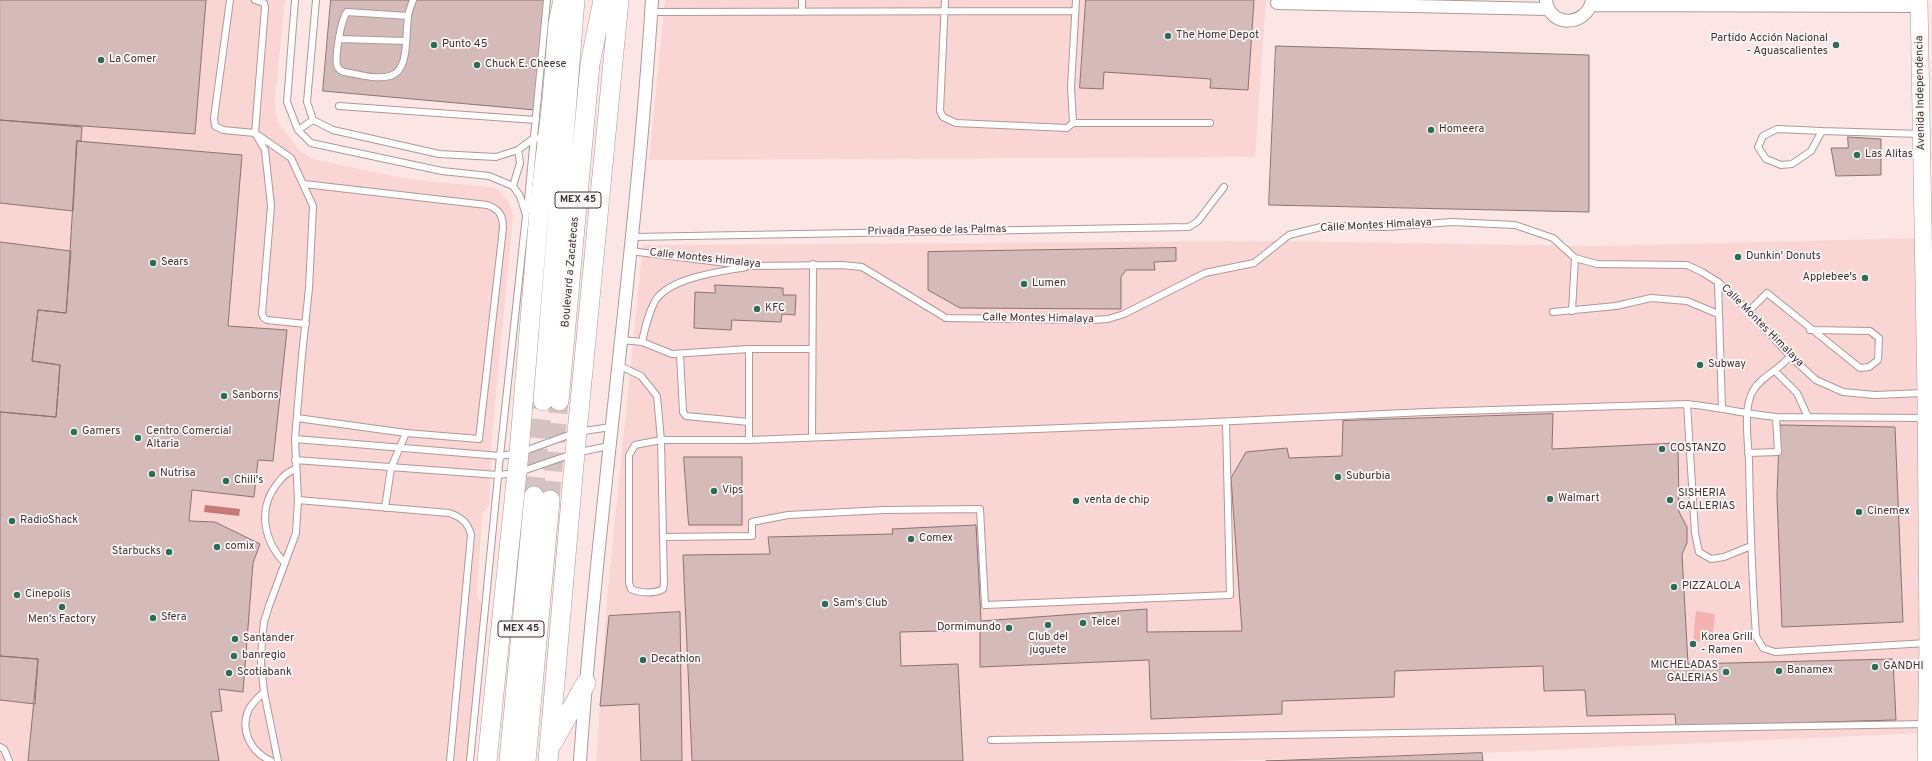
<!DOCTYPE html>
<meta charset="utf-8">
<style>
body{margin:0}
canvas{display:block;background:#fce6e5}
</style>
<canvas width="1932" height="761"></canvas>
<script>
const ctx = document.querySelector('canvas').getContext('2d');
ctx.lineJoin = 'round';
function fillPath(path, color) { ctx.fillStyle = color; ctx.fill(path, 'evenodd'); }
function trace(path, color, width, dash) { ctx.strokeStyle = color; ctx.lineWidth = width; ctx.lineCap = dash ? 'butt' : 'round'; ctx.setLineDash(dash || []); ctx.stroke(path); }
function label(font, color, halo, rows, align = 'center') {
  ctx.font = font + ' Overpass,sans-serif'; ctx.lineWidth = 3.5; ctx.setLineDash([]); ctx.textBaseline = 'middle'; ctx.strokeStyle = halo; ctx.fillStyle = color; for (const [text, x, y, turn = 0] of rows) {
    ctx.save(); ctx.translate(x, y); ctx.rotate((+turn || 0) * Math.PI / 180); ctx.textAlign = isNaN(turn) ? turn : align; if (halo) ctx.strokeText(text, 0, 0); ctx.fillText(text, 0, 0); ctx.restore();
  }
}
const built = new Path2D(`
 M0 0H285L275 99 277 121 300 151 313 159 398 177 433 182 489 187 498 189 509 202 513 216 512 227 492 436 489 507 482 513 477 596 483 607 468 761H0Z
 M665 0H1266L1255 157 649 160Z
 M1921 238 1922 733 1482 753 1223 761H596L607 598 643 245 1277 241 1597 246Z`);
const green = new Path2D(`
 M1696 611 1715 614 1712 642 1693 641Z`);
const water = new Path2D(`
 M205 505 240 509 239 516 204 512Z`);
const building = new Path2D(`
 M0 0H206L195 134 0 120Z
 M331 0H545L535 110 323 91Z
 M1086 0H1254L1248 90 1210 88 1211 79 1104 72 1103 89 1080 88Z
 M1276 46 1589 55V212L1269 205Z
 M0 120 82 127 81 141H77L73 211 0 203Z
 M1848 137 1881 139V175L1836 176 1831 148H1848Z
 M77 141 242 155 228 326 287 330 273 461 258 460 254 497 192 490 189 521 215 522 260 544 253 563 243 692 219 689 222 711 211 712 219 761H28L38 659 0 656V412L56 417 60 365 32 361 38 310 66 313Z
 M0 242 71 251 66 313 38 310 32 361 60 365 56 417 0 412Z
 M1176 248V261L1154 262 1155 270H1126L1121 277V309L960 308 928 290V252Z
 M715 285 783 288V295H796L795 315 782 314 781 322 732 320 731 330 694 328 695 292 715 293Z
 M1553 414 1552 449 1678 443 1679 512 1687 527V543L1682 554 1688 664 1893 659 1896 720 1676 726 1675 714 1587 716 1585 690 1544 691 1543 666 1395 671 1394 697 1282 701V714L1151 719 1149 660 980 667V630L900 632 901 666 958 664 963 761H692L683 555 770 554 768 537 893 534 892 529 976 525 981 621 1147 609V632L1242 631 1231 478 1246 452 1287 448 1289 458 1342 456 1343 421Z
 M1780 425 1895 427 1903 622 1782 627 1777 496Z
 M684 457H742V525H689Z
 M680 612 682 761H641L639 704 600 706 609 616Z
 M0 656 38 659 35 704 0 700Z
 M1482 753 1483 761H1266Z`);
const primaryTunnel = new Path2D(`
 M534 496 543 401
 M550 500 559 401`);
const service = new Path2D(`
 M230 0 214 118 215 126 223 130 255 133 291 158 313 206 309 288 302 355 295 439 298 500 296 533 269 606 264 622 262 640 261 663 264 692 278 761
 M255 0 264 3 265 7 255 133 265 150 271 206 262 314 264 318 267 320 306 324
 M295 0 287 102 298 130 311 143 442 171 489 176 513 186 520 196 526 215 500 456 470 761
 M316 0 307 102 313 120 333 130 439 154 496 157 518 150 534 138 546 139
 M945 0 940 111 943 117 956 123 1067 128 1073 123 1071 87 1076 0
 M651 12 1075 11
 M802 12V0
 M408 16 347 12C341 19 335 56 337 65 338 69 340 70 344 72 357 74 376 80 390 76 410 71 405 34 408 18 408 12 411 6 413 0
 M339 39 406 41
 M339 106 536 120
 M1073 123H1210
 M1777 129 1822 131 1811 151 1792 164 1781 165 1766 159 1758 147 1763 136Z
 M298 130 313 120
 M1822 131 1920 134
 M513 186 520 163 518 150
 M527 211 547 0
 M632 237 1189 227 1198 221 1224 187
 M630 251 751 266 842 265 862 267 946 318 1092 320 1108 319 1124 314 1205 273 1254 263 1289 235 1325 226 1386 227 1452 222 1515 225 1553 238 1575 258 1597 264 1687 265 1702 272 1718 282 1749 311 1790 356 1816 380 1843 392 1875 395 1924 393
 M1718 282 1722 408
 M1572 311 1575 258
 M1749 311 1767 293 1860 368 1869 367 1878 360 1879 338 1870 331 1810 330
 M1553 312 1616 306 1651 298 1687 301 1718 314
 M621 340 642 342 672 354 749 349H811
 M642 342C645 328 648 314 655 301 670 277 720 272 746 267
 M749 349V440
 M680 354 683 412 686 416 749 422
 M1790 356C1780 370 1761 376 1753 391 1743 407 1748 441 1749 460 1750 519 1752 577 1756 636L1763 648 1775 652 1927 643
 M618 365 641 376 657 396 661 440 664 584 663 589C655 594 639 593 631 589L629 583V455L635 445 661 440H749L1192 423 1426 412 1687 404C1717 407 1746 414 1776 417L1924 418
 M1775 371 1797 393 1808 417
 M1687 404 1695 533 1699 552 1711 559 1724 557 1751 546
 M297 418 406 433 479 439 503 228C503 215 499 209 487 205L304 184
 M812 438 813 264
 M295 439 500 456 519 453 577 432 611 427
 M1748 453 1778 452 1776 417
 M295 460 498 475 517 473 575 453 609 446
 M298 500 449 513C461 517 468 522 471 535L450 761
 M385 508 391 468 406 433
 M664 537 752 536V522L788 515 884 510 980 509 985 605 1230 595 1226 422
 M285 563C264 542 257 509 277 484 282 477 288 471 296 469
 M264 692C259 697 253 702 249 709 239 730 251 752 271 761
 M991 740 1926 724
 M0 747 4 749 9 761`);
const minor = new Path2D(`
 M1546 0C1549 28 1587 27 1592 0
 M1277 3 1548 9
 M1591 5 1920 6
 M580 761C598 507 636 254 652 0`);
const secondary = new Path2D(`
 M1919 0 1926 392 1928 643 1926 761`);
const primary = new Path2D(`
 M543 401 575 0
 M559 401 590 64 603 0
 M553 742 586 683
 M487 761 519 453 539 211 552 100 558 24 563 0
 M509 761 534 496
 M526 761 550 500
 M548 761 575 453 619 0`);
const markers = [
 [1168,36,4,"#2d6c58"],
 [434,45,4,"#2d6c58"],
 [1836,45,4,"#2d6c58"],
 [101,60,4,"#2d6c58"],
 [477,65,4,"#2d6c58"],
 [1431,130,4,"#2d6c58"],
 [1857,155,4,"#2d6c58"],
 [1738,257,4,"#2d6c58"],
 [153,263,4,"#2d6c58"],
 [1865,278,4,"#2d6c58"],
 [1024,284,4,"#2d6c58"],
 [757,309,4,"#2d6c58"],
 [1700,365,4,"#2d6c58"],
 [224,396,4,"#2d6c58"],
 [74,432,4,"#2d6c58"],
 [138,438,4,"#2d6c58"],
 [1662,449,4,"#2d6c58"],
 [152,474,4,"#2d6c58"],
 [1338,477,4,"#2d6c58"],
 [226,481,4,"#2d6c58"],
 [714,491,4,"#2d6c58"],
 [1550,499,4,"#2d6c58"],
 [1670,500,4,"#2d6c58"],
 [1076,501,4,"#2d6c58"],
 [1859,512,4,"#2d6c58"],
 [12,521,4,"#2d6c58"],
 [911,539,4,"#2d6c58"],
 [217,547,4,"#2d6c58"],
 [169,552,4,"#2d6c58"],
 [1674,587,4,"#2d6c58"],
 [17,595,4,"#2d6c58"],
 [825,604,4,"#2d6c58"],
 [62,607,4,"#2d6c58"],
 [153,618,4,"#2d6c58"],
 [1083,623,4,"#2d6c58"],
 [1048,625,4,"#2d6c58"],
 [1009,628,4,"#2d6c58"],
 [235,639,4,"#2d6c58"],
 [1693,644,4,"#2d6c58"],
 [234,656,4,"#2d6c58"],
 [643,660,4,"#2d6c58"],
 [1875,667,4,"#2d6c58"],
 [1779,671,4,"#2d6c58"],
 [1726,672,4,"#2d6c58"],
 [229,673,4,"#2d6c58"]
];
const shields = [
 [578,200,46],
 [521,629,46]
];
const shieldNames = [
 ["MEX 45",578,200],
 ["MEX 45",521,629]
];
const poiNames = [
 ["The Home Depot",1176,36],
 ["Partido Acción Nacional",1828,39,"right"],
 ["- Aguascalientes",1828,52,"right"],
 ["Punto 45",442,45],
 ["La Comer",109,60],
 ["Chuck E. Cheese",485,65],
 ["Homeera",1439,130],
 ["Las Alitas",1865,155],
 ["Dunkin' Donuts",1746,257],
 ["Sears",161,263],
 ["Applebee's",1857,278,"right"],
 ["Lumen",1032,284],
 ["KFC",765,309],
 ["Subway",1708,365],
 ["Sanborns",232,396],
 ["Gamers",82,432],
 ["Centro Comercial",146,432],
 ["Altaria",146,445],
 ["COSTANZO",1670,449],
 ["Nutrisa",160,474],
 ["Suburbia",1346,477],
 ["Chili's",234,481],
 ["Vips",722,491],
 ["SISHERIA",1678,494],
 ["GALLERIAS",1678,507],
 ["Walmart",1558,499],
 ["venta de chip",1084,501],
 ["Cinemex",1867,512],
 ["RadioShack",20,521],
 ["Comex",919,539],
 ["comix",225,547],
 ["Starbucks",161,552,"right"],
 ["PIZZALOLA",1682,587],
 ["Cinepolis",25,595],
 ["Sam's Club",833,604],
 ["Sfera",161,618],
 ["Men's Factory",62,620,"center"],
 ["Telcel",1091,623],
 ["Dormimundo",1001,628,"right"],
 ["Club del",1048,638,"center"],
 ["juguete",1048,651,"center"],
 ["Korea Grill",1701,638],
 ["- Ramen",1701,651],
 ["Santander",243,639],
 ["banregio",242,656],
 ["Decathlon",651,660],
 ["MICHELADAS",1718,666,"right"],
 ["GALERIAS",1718,679,"right"],
 ["GANDHI",1883,667],
 ["Banamex",1787,671],
 ["Scotiabank",237,673]
];
const streetNames = [
 ["Avenida Independencia",1921,93,-91],
 ["Calle Montes Himalaya",1376,226,-3],
 ["Privada Paseo de las Palmas",937,231,-1],
 ["Calle Montes Himalaya",705,259,6],
 ["Boulevard a Zacatecas",571,272,-85],
 ["Calle Montes Himalaya",1038,319,1],
 ["Calle Montes Himalaya",1762,326,45]
];
fillPath(built, '#f9d5d4');
fillPath(green, '#f4b3b1');
fillPath(water, '#c77978');
fillPath(building, '#d4bab9');
trace(building, '#8b7372', 1);
trace(primaryTunnel, '#d6c2c2', 19, [19, 10]);
trace(service, '#b19897', 8);
trace(minor, '#b19897', 14);
trace(secondary, '#b19897', 18);
trace(primary, '#b19897', 20);
trace(service, '#fff', 6);
trace(minor, '#fff', 12);
trace(secondary, '#fff', 17);
trace(primary, '#fff', 19);
for (const [x, y, r, color] of markers) { const dot = new Path2D(); dot.arc(x, y, r, 0, 2 * Math.PI); ctx.fillStyle = color; ctx.fill(dot); trace(dot, '#fdf7f7', 1.5); }
for (const [x, y, w] of shields) { const box = new Path2D(); box.roundRect(x - w / 2, y - 8, w, 16, 3); ctx.fillStyle = '#fdf7f7'; ctx.fill(box); trace(box, '#3f3434', 1); }
label('bold 10px', '#3f3434', null, shieldNames);
label('11px', '#3f3434', '#fdf7f7', poiNames, 'left');
label('11px', '#3f3434', '#fdf7f7', streetNames);
</script>
